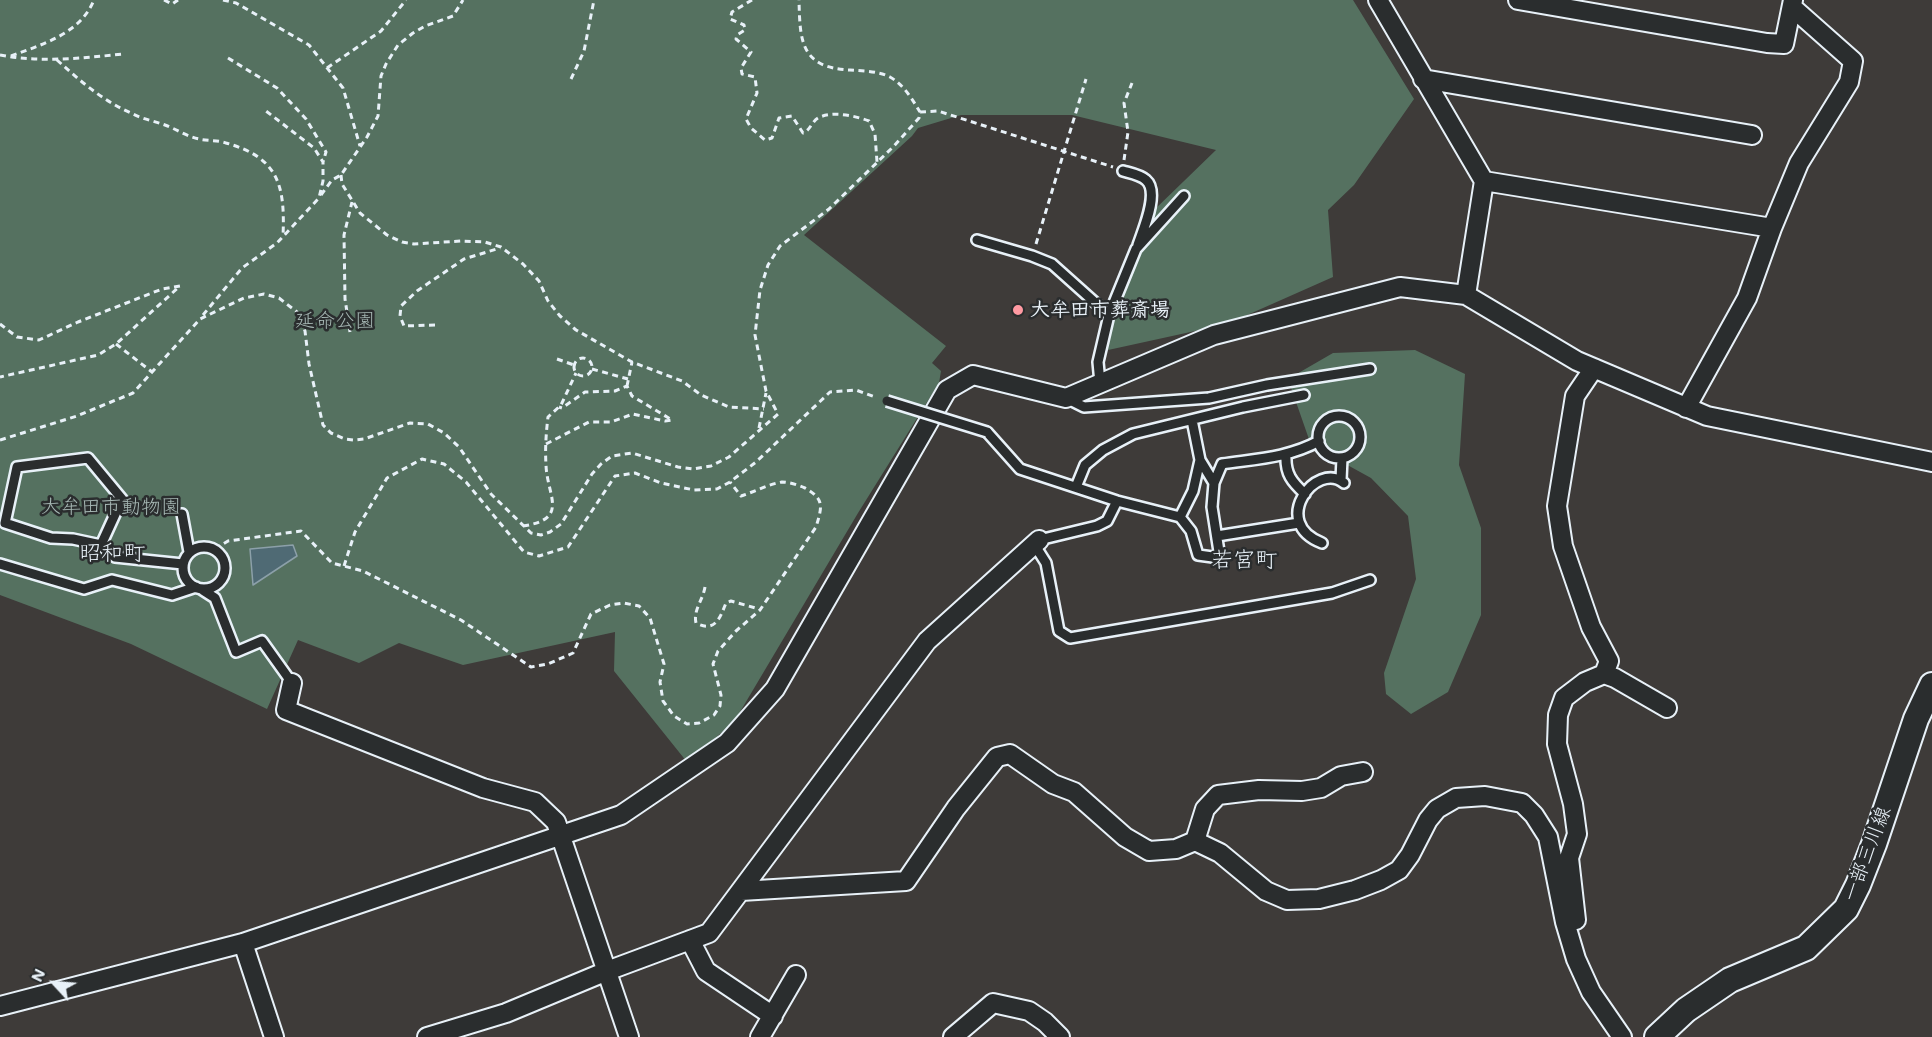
<!DOCTYPE html>
<meta charset="utf-8">
<style>
body{margin:0}
#map{position:relative;width:1932px;height:1037px;overflow:hidden;background:#3e3b39;font-family:Mali,sans-serif}
canvas{display:block}
.north{position:absolute;left:24px;top:953px;width:60px;height:60px;-webkit-text-stroke:4px #2a2d2e;paint-order:stroke;rotate:296deg;font-size:16px;font-weight:700;line-height:24px;text-align:center;color:#e8f1f8}
.north::after{content:'';display:block;margin:auto;width:21px;height:27px;background:#e8f1f8;clip-path:polygon(50% 0,100% 100%,50% 72%,0 100%)}
</style>
<div id="map">
<canvas width="1932" height="1037"></canvas>
<div class="north">N</div>
</div>
<script>
const ctx = document.querySelector('canvas').getContext('2d');
ctx.lineJoin = 'round';
function fillPath(path, color) { ctx.fillStyle = color; ctx.fill(path, 'evenodd'); }
function trace(path, color, width, dash) { ctx.strokeStyle = color; ctx.lineWidth = width; ctx.lineCap = dash ? 'butt' : 'round'; ctx.setLineDash(dash || []); ctx.stroke(path); }
function label(font, color, halo, rows, align = 'center') {
  ctx.font = font + ' Mali,"Klee One",sans-serif'; ctx.lineWidth = 5; ctx.setLineDash([]); ctx.textBaseline = 'middle'; ctx.strokeStyle = halo; ctx.fillStyle = color; for (const [text, x, y, turn = 0] of rows) {
    ctx.save(); ctx.translate(x, y); ctx.rotate((+turn || 0) * Math.PI / 180); ctx.textAlign = isNaN(turn) ? turn : align; if (halo) ctx.strokeText(text, 0, 0); ctx.fillText(text, 0, 0); ctx.restore();
  }
}
const green = new Path2D(`
 M0 0H1353L1414 99 1354 185 1328 210 1333 277 1227 324 1099 352 1152 212 1216 150 1072 115H961L918 128 912 136 804 235 946 346 932 363 941 371 939 383 858 513 734 722 687 762 614 671 615 632 463 665 399 643 359 663 298 640 267 709 131 644 0 595Z
 M1415 350 1465 374 1459 465 1481 528V615L1448 692 1411 714 1386 694 1384 673 1416 579 1408 516 1371 478 1311 445 1288 379 1333 353Z`);
const water = new Path2D(`
 M293 545 297 556 253 585 250 549Z`);
const path = new Path2D(`
 M164 0 172 4 178 0
 M223 0 236 3 309 45 343 88 360 146
 M752 0 732 12 730 19 744 25 745 30 737 35 736 39 751 52 741 68 742 74 755 77 757 93 746 119 751 128 765 140 772 138 779 118 792 116 803 133C811 130 812 120 820 117 835 111 855 116 869 121L875 134 877 162
 M0 55C41 63 82 58 124 54
 M11 56C43 44 80 34 94 0
 M228 58 277 88 306 119 326 152 323 162
 M57 60C79 80 103 101 131 113 142 119 154 121 165 125 176 129 188 137 199 139 208 141 218 140 226 143 280 158 285 187 283 237
 M327 68 381 31 406 0
 M571 79 584 51 594 0
 M920 112 938 111 1113 167
 M1124 160 1128 132 1124 103 1132 83
 M341 175 342 184 360 213 387 235 402 242 414 244 461 241 485 242 501 247 523 264 539 281 548 301 560 316 576 330 632 362 682 381 701 395 729 407 764 409
 M321 195 332 180 341 175 367 137 378 116 381 76 386 64 398 45 413 33 425 26 453 16 463 0
 M1036 244 1086 79
 M203 315 242 268 277 243 319 198 323 181V162L314 148 266 111
 M0 324 17 337 39 340 78 322 162 289 180 286 116 344 98 355 0 377
 M435 325 404 326 400 316 401 306 417 291 464 259 500 248
 M350 332 345 299 344 235 352 202
 M116 344 152 372
 M574 367a9 9 0 1 1 18 0a9 9 0 1 1-18 0Z
 M557 359 574 365
 M592 369 628 379
 M627 386 632 362
 M759 428 766 393
 M0 440 77 416 133 393 200 319 244 298 264 294 279 298 297 312 305 331 309 364 323 425 331 433 345 439 354 440 364 439 410 423 428 424 444 433 459 447 491 494 531 533 541 535 550 532 561 524 592 474 601 464 612 456 632 453 678 467 693 469 711 466 729 457 778 414 766 391 755 335 760 290 768 265 780 246 829 209 894 146 919 118 920 112C912 99 904 85 890 77 878 71 863 71 850 70 800 68 800 40 799 0
 M546 444 589 422H611L633 414 665 421 672 420 632 396 627 386 615 391 585 392 562 408 559 407
 M523 526C570 519 547 496 546 465 545 450 546 433 548 417L561 405 576 373
 M215 549 228 541 301 531 332 563 363 571 461 620 531 667 548 664 573 653 591 614 610 605 624 603 639 606 650 618 664 664 660 682 663 701 674 716 687 724 699 723 714 715 720 706 721 695 713 664 718 651 736 631 760 610 816 527C822 507 825 499 805 488 798 485 789 482 782 482 769 484 754 492 741 496L730 482
 M344 566 355 532 387 478 422 459 444 464 466 482 524 552 539 556 568 547 615 476 635 473 661 483 694 490 717 489 730 482 756 462 830 392 856 390 875 397
 M705 587C703 600 693 610 696 623 715 633 720 618 726 603L731 601 759 609`);
const service = new Path2D(`
 M1123 171C1130 173 1141 175 1146 180 1160 192 1143 230 1138 245
 M977 240 1032 256 1052 264 1109 315
 M1100 383 1098 362 1109 315 1136 249 1184 196
 M1066 398 1084 407 1209 398 1267 385 1370 369
 M1318 437a21 21 0 1 1 42 0a21 21 0 1 1-42 0Z
 M1192 420 1200 460 1214 483
 M987 432 1020 469 1117 501 1180 517 1191 531 1198 555 1220 558 1212 507 1214 483 1222 464C1255 459 1288 458 1319 441
 M1286 455C1285 474 1292 482 1305 494
 M1341 480 1342 458
 M1076 487 1085 465 1103 450 1133 434 1243 407 1304 395
 M182 514 189 552
 M1180 517 1193 491 1200 460
 M1217 536 1299 523
 M1039 540 1097 526 1107 521 1117 501
 M1322 543C1269 523 1316 460 1344 483
 M1034 544 1046 563 1059 631 1070 638 1332 593 1370 580
 M101 545 122 499 88 458 17 467 5 523 51 538 73 539 101 545 115 557 183 564
 M183 568a21 21 0 1 1 42 0a21 21 0 1 1-42 0Z
 M0 564 84 589 112 580 172 595 196 587
 M201 589 215 598 236 652 262 641 292 683`);
const minor = new Path2D(`
 M1378 0 1484 181 1466 295
 M1518 0 1767 43 1784 44 1793 0
 M1423 79 1752 135
 M1484 181 1772 228
 M1594 368 1575 396 1557 506 1563 546 1591 627 1609 661 1604 674
 M1686 408 1747 298 1772 228 1799 163 1849 82 1853 61 1792 7
 M292 683 286 710 483 788 535 802 556 822 629 1037
 M1195 841 1220 853 1266 891 1287 900 1319 899 1355 890 1381 880 1399 870 1410 855 1428 820 1437 809 1456 798 1485 796 1522 803 1534 815 1548 837 1565 922 1576 959 1591 992 1622 1037
 M1195 841 1205 809 1218 795 1259 790 1302 791 1321 788 1341 776 1363 772
 M741 891 906 881 956 808 997 757 1010 754 1053 784 1074 792 1125 837 1149 851 1176 849 1195 841
 M1576 920 1569 858 1577 834 1573 804 1557 744 1558 715 1564 698 1585 682 1604 674 1615 678 1667 708
 M690 940 706 971 773 1016
 M243 943 274 1037
 M0 1006 243 943 621 815 727 743 775 689 947 390 973 375 1066 398 1214 335 1400 287 1466 295 1577 361 1707 416 1932 462
 M427 1037 506 1013 607 971 709 933 927 641 1039 540
 M760 1037 796 975
 M953 1037 993 1003 1029 1011 1045 1022 1060 1037`);
const secondary = new Path2D(`
 M1657 1037 1686 1010 1730 980 1806 948 1846 909 1858 885 1874 844 1916 719 1932 685`);
const serviceBridge = new Path2D(`
 M887 401 987 432`);
const markers = [
 [1018,310,6,"#ff9aa2"]
];
const poiNames = [
 ["大牟田市葬斎場",1030,310]
];
const parkNames = [
 ["延命公園",335,321],
 ["大牟田市動物園",111,507]
];
const streetNames = [
 ["一部三川線",1867,854,-69]
];
const quarterNames = [
 ["昭和町",112,553],
 ["若宮町",1244,560]
];
fillPath(green, '#557160');
fillPath(water, '#4f6a74');
trace(water, '#8ca0a9', 1.5);
trace(service, '#e8f1f8', 14);
trace(minor, '#e8f1f8', 22);
trace(secondary, '#e8f1f8', 28);
trace(path, '#e8f1f8', 3, [6, 4.5]);
trace(service, '#2a2d2e', 9);
trace(minor, '#2a2d2e', 18);
trace(secondary, '#2a2d2e', 24);
trace(serviceBridge, '#e8f1f8', 14, []);
trace(serviceBridge, '#2a2d2e', 9);
for (const [x, y, r, color] of markers) { const dot = new Path2D(); dot.arc(x, y, r, 0, 2 * Math.PI); ctx.fillStyle = color; ctx.fill(dot); trace(dot, '#2a2d2e', 2); }
label('bold 20px', '#e8f1f8', '#2a2d2e', poiNames, 'left');
label('20px', '#a6b7b4', '#2a2d2e', parkNames);
label('20px', '#e8f1f8', '#2a2d2e', streetNames);
label('22px', '#e8f1f8', '#2a2d2e', quarterNames);
</script>
